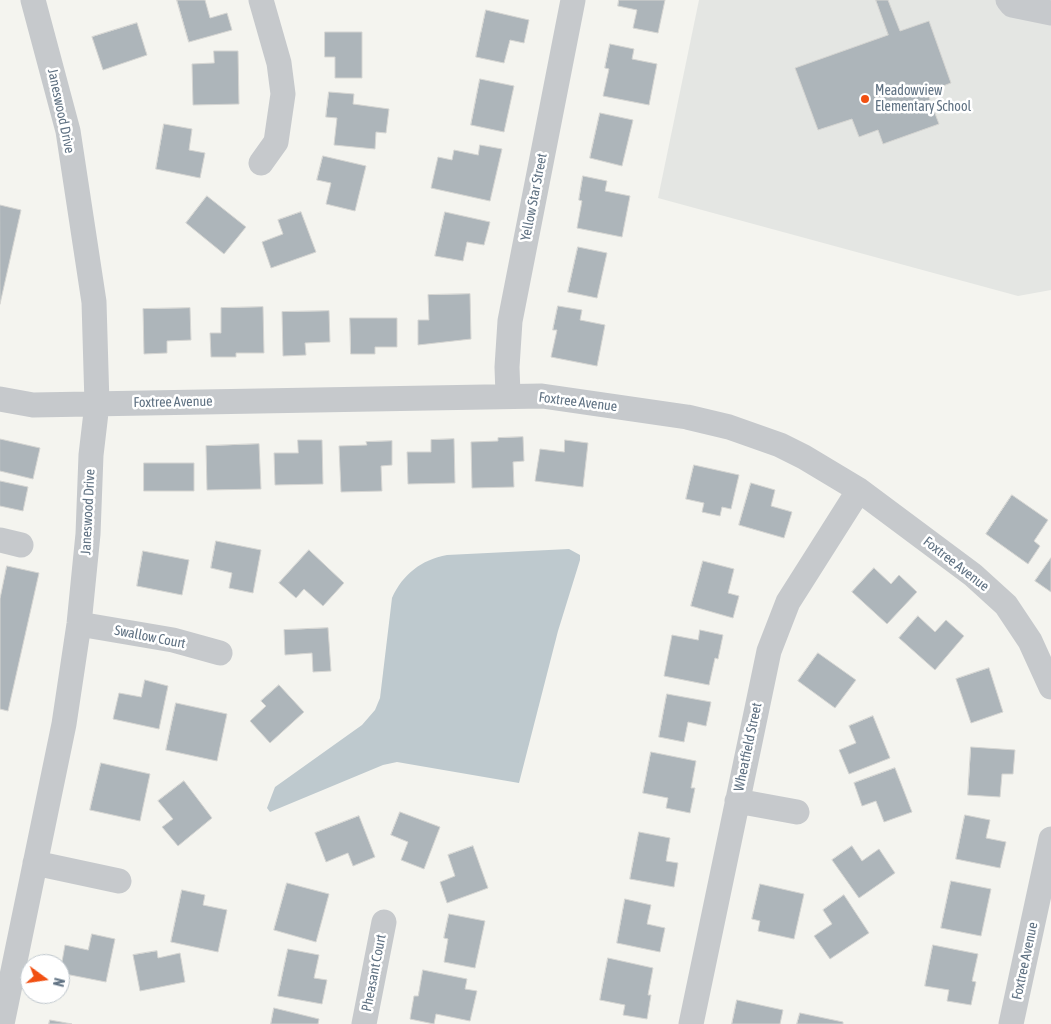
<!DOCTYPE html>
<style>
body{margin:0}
#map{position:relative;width:1051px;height:1024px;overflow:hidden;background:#f4f4ef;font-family:"Asap Condensed",sans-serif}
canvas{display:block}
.north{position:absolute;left:20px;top:954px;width:50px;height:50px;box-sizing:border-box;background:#fff;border:1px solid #bfc7cd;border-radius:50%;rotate:104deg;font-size:14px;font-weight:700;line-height:20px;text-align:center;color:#607283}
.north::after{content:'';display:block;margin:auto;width:18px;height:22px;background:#f15012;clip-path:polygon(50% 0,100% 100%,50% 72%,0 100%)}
</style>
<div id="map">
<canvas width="1051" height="1024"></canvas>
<div class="north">N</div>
</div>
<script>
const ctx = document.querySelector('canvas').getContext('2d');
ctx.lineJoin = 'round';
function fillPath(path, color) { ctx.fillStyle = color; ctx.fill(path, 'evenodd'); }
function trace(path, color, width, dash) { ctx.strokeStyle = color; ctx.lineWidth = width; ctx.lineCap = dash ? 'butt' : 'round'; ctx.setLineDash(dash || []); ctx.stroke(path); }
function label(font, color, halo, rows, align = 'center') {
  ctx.font = font + ' "Asap Condensed",sans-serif'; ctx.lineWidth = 5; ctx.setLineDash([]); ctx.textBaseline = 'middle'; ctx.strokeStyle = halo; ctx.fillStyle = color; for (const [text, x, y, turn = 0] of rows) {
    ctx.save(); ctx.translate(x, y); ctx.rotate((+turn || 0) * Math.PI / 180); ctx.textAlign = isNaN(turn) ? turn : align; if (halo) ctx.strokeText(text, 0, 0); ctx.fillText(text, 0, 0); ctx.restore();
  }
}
const built = new Path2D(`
 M699 0H1051V290L1018 296 658 198Z`);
const water = new Path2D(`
 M569 549 580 555V560L558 631 519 783 397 762 383 765 270 812 267 808 275 787 362 725 375 710 380 698 392 598C403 574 421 560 447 555Z`);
const building = new Path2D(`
 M177 0H205L210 18 227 13 232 30 189 42Z
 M619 0H665L658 33 633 28 637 10 618 6Z
 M876 0H888L900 31 929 21 951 83 927 92 939 124 883 144 878 130 859 137 852 119 818 130 795 68 888 35Z
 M486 10 529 20 524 43 510 40 504 63 476 57Z
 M137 23 147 55 103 70 92 37Z
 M325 32H362V78H335V57H325Z
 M610 44 634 49 632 59 657 64 649 105 603 96 609 69 605 68Z
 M214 51H238L239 104 193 105 192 64 214 63Z
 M480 79 514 86 504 132 471 125Z
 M329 92 354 94 353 104 389 109 386 133 376 132 375 149 334 145 337 118 326 117Z
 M600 113 633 120 622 166 590 158Z
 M164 124 192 129 189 150 205 153 200 178 156 169Z
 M480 145 502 149 490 201 431 188 438 157 452 160 454 150 478 155Z
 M323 156 366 166 355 211 326 204 331 183 317 180Z
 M583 176 607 181 605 191 630 196 622 237 577 228 582 201 579 200Z
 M207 196 246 227 224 254 186 223Z
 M0 205 21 210 0 304Z
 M301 212 316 252 271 268 262 242 283 234 278 220Z
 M445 212 490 222 484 245 467 242 463 261 435 256Z
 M578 247 607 253 597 298 568 292Z
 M470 294 471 339 418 345V320H429L428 295Z
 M558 306 582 310 580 320 605 325 597 366 551 357 557 330H553Z
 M263 307 264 353H236V357H211L210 333H221V308Z
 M190 308 191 340 167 341V353L144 354 143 309Z
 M329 311 330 342 305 343 306 355 283 356 282 312Z
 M350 318H397V347H375V354H351Z
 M523 437 524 461 513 462 514 487 472 488 471 442 498 441V438Z
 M0 439 40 448 33 479 0 471Z
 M454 439 455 483 408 484 407 452H431V440Z
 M298 440H322L323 484 275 485 274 453H298Z
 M565 440 588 443 583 487 535 481 540 449 564 452Z
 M392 441V465L381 466 382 491 341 492 339 446 367 445 366 442Z
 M259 444 261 489 207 490 206 446Z
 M144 463H194V491H144Z
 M694 465 739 475 731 509 722 507 720 516 702 512 704 503 686 499Z
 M0 481 28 487 23 511 0 506Z
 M751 483 775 490 771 506 792 512 784 538 739 525Z
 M1012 495 1048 520 1034 541 1040 546 1028 564 986 534Z
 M216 541 261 550 253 593 229 588 232 573 211 568Z
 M309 550 344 583 323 606 304 589 296 598 279 583Z
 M143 551 189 560 182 595 137 586Z
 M1051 558V592L1035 581Z
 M703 561 734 569 728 593 739 596 733 618 691 606Z
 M7 566 39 573 8 711 0 709V599Z
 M874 568 891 584 899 575 917 592 887 624 852 592Z
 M918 616 935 632 946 620 964 636 935 670 899 638Z
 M328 628 331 671 313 672 312 653 285 655 284 630Z
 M700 630 723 635 718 659 715 658 709 685 664 676 672 635 698 640Z
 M818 653 856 680 835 708 798 681Z
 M989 668 1003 712 971 723 956 679Z
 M145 680 168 686 159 729 113 719 119 693 141 697Z
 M279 685 304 712 270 743 250 721 266 706 261 701Z
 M667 694 711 702 706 726 688 722 684 742 659 737Z
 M176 703 227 714 217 761 166 750Z
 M873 716 890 758 849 774 839 750 856 743 849 726Z
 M971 747 1015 750 1013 774H1002L1000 797 968 795Z
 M651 752 696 761 691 788H695L690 813 666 808 668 798 643 793Z
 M101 763 150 774 140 821 90 810Z
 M895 768 912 812 884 822 876 801 862 806 854 783Z
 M184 781 212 818 178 846 162 827 173 819 158 801Z
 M400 812 440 827 424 869 401 860 408 842 391 835Z
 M965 815 990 820 986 838 1006 842 1000 868 956 859Z
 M359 816 375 857 353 866 348 853 326 862 315 833Z
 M639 832 670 838 666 861 678 863 674 887 630 879Z
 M473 846 488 888 447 903 440 882 455 876 448 855Z
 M852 846 862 861 879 849 895 873 859 898 832 860Z
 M951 881 991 889 981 936 941 928Z
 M287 883 329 894 316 942 274 930Z
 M760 884 804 894 794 939 758 931 760 921 752 919Z
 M182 890 205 895 203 905 227 910 218 952 171 942Z
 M844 895 869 933 830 959 814 936 832 924 823 910Z
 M625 899 651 905 647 924 665 928 660 952 617 943Z
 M449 914 485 921 475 968 444 962 448 939 444 938Z
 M92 934 115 939 106 982 60 973 65 945 88 950Z
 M933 945 978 954 972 981 976 982 971 1005 947 1001 949 990 925 986Z
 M288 949 319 955 314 978 327 980 322 1004 278 996Z
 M157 951 158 958 180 953 185 982 140 991 133 955Z
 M608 958 653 968 648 995H651L647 1019 623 1015 625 1005 600 1000Z
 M423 970 467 979 465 989 477 991 470 1021 436 1014 434 1024 410 1019 414 996H418Z
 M737 1000 783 1010 780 1024H732Z
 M274 1008 319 1019 318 1024H271Z
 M800 1013 843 1022V1024H797Z
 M50 1020 72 1024H49Z`);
const minor = new Path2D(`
 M261 0 279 63 283 94 276 142 261 163
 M1008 0 1012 5 1051 13
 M508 395 507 367 510 321 573 0
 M0 399 33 405 542 396 687 417 729 427 780 445 804 457 859 490 973 575 1006 605 1030 641 1051 687
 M0 540 21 545
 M79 624 173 640 220 653
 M737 801 797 812
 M35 863 119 881
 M2 1024 64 724 79 624 88 534 91 455 97 404 94 302 68 131 33 0
 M364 1024 384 922
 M691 1024 769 651 788 602 859 490
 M1011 1024 1051 839`);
const markers = [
 [865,99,5,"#f15012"]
];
const poiNames = [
 ["Meadowview",875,91],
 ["Elementary School",875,107]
];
const streetNames = [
 ["Janeswood Drive",61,111,78],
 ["Yellow Star Street",534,197,-79],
 ["Foxtree Avenue",173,402,-1],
 ["Foxtree Avenue",578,402,7],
 ["Janeswood Drive",88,512,-87],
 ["Foxtree Avenue",956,564,38],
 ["Swallow Court",150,637,11],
 ["Wheatfield Street",748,747,-78],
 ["Foxtree Avenue",1025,961,-78],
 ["Pheasant Court",374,973,-79]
];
fillPath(built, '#e4e6e3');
fillPath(water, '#bec9ce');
fillPath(building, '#adb5ba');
trace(building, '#d5d5d2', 1);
trace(minor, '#c6c9cc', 25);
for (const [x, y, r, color] of markers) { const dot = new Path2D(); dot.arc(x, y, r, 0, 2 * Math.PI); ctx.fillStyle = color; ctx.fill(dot); trace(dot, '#fff', 2); }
label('14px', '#607283', '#fff', poiNames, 'left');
label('14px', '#607283', '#fff', streetNames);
</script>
